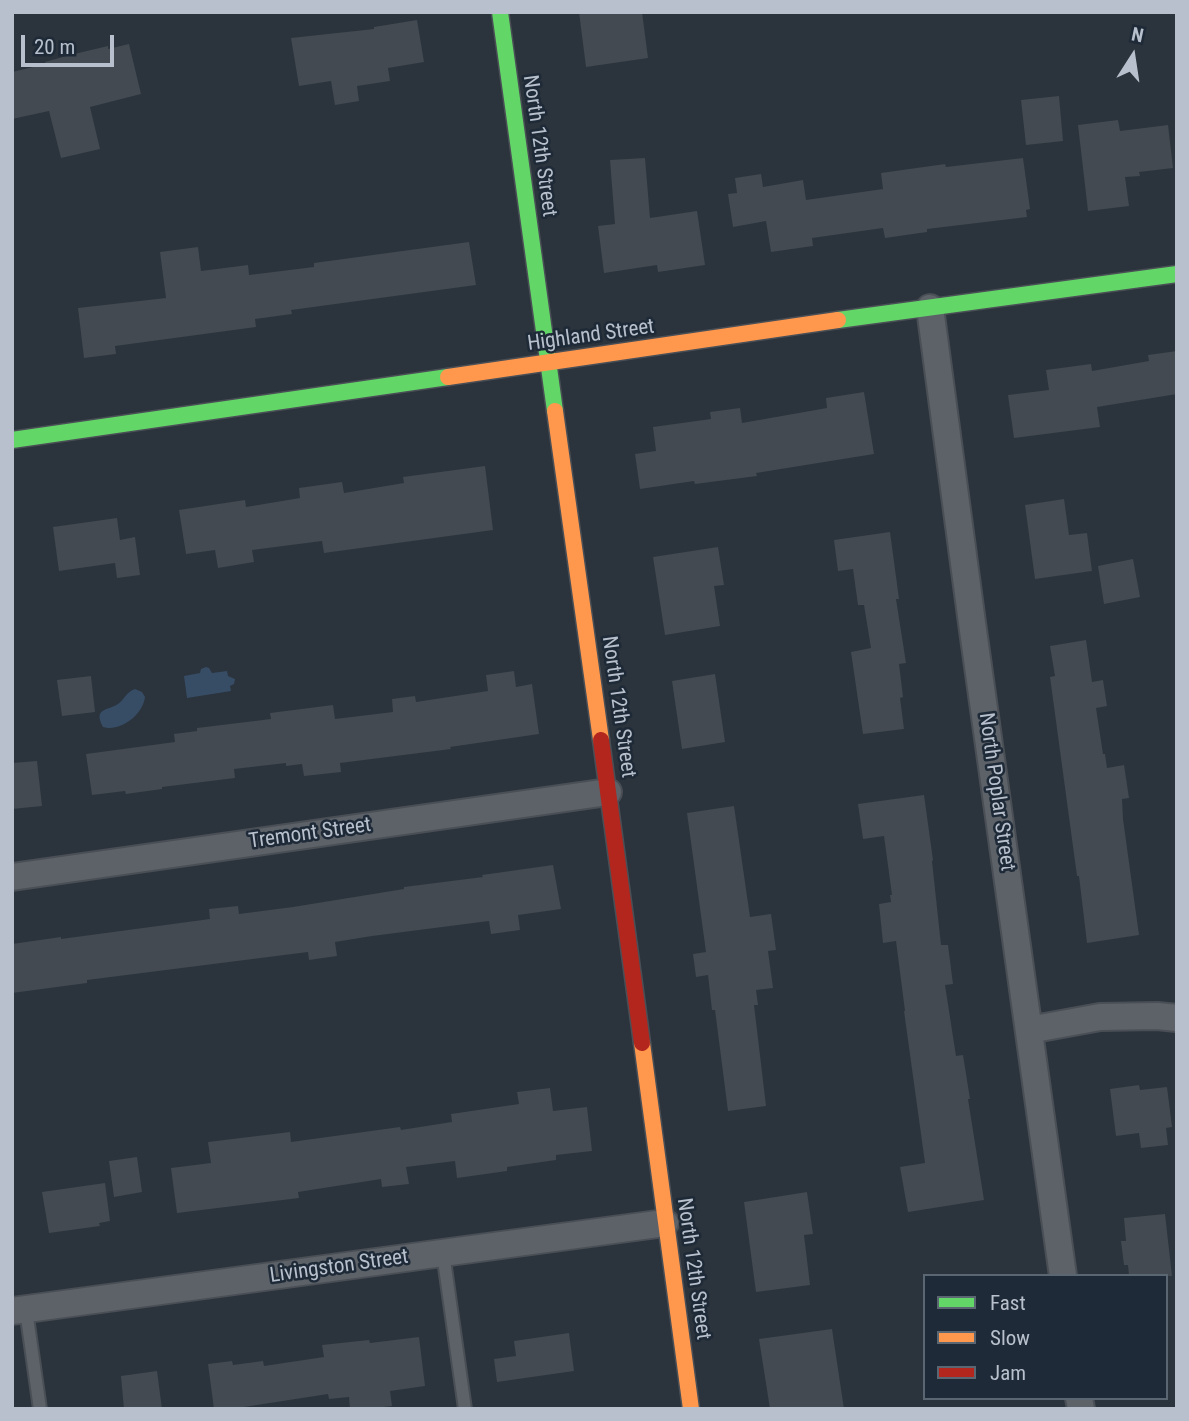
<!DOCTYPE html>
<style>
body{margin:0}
#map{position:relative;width:1189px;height:1421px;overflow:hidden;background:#2b333c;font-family:"Roboto Condensed",sans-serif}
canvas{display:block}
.frame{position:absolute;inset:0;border:14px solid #b7c0cc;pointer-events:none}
.legend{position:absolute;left:923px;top:1274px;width:245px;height:126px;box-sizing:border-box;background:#1e2a37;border:2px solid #5b6673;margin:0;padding:9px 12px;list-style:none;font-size:21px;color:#b7c0cc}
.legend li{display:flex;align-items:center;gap:14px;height:35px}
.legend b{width:35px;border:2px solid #5b6673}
.north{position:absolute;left:1098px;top:21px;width:70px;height:70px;-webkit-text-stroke:5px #1e2a37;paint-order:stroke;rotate:12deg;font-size:19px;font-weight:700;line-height:28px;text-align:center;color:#b7c0cc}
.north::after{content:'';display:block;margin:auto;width:24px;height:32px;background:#b7c0cc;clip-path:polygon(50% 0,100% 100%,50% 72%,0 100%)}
.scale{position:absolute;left:21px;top:35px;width:93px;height:32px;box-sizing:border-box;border:4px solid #b7c0cc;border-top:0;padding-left:9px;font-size:21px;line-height:24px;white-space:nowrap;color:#b7c0cc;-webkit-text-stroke:5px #1e2a37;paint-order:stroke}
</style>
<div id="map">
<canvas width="1189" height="1421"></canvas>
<div class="frame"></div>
<ul class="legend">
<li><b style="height:9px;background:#63d668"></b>Fast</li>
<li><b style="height:9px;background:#ff974d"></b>Slow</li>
<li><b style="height:9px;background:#b3261e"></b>Jam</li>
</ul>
<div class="north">N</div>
<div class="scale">20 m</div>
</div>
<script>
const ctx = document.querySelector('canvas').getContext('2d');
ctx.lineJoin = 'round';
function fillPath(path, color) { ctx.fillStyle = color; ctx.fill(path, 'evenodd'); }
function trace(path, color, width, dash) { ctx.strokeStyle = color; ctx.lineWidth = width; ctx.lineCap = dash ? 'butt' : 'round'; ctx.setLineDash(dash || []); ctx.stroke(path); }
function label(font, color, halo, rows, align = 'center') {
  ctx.font = font + ' "Roboto Condensed",sans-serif'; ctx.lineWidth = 5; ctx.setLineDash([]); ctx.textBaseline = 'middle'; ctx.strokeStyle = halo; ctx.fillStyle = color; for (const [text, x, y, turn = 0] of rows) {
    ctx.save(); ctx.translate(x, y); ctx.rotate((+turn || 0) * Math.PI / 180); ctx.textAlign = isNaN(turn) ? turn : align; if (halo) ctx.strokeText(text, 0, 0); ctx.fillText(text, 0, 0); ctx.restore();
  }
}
const water = new Path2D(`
 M206 667 209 668 212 673 227 671 228 676 235 679 234 684 230 686 231 691 187 698 184 676 200 673 201 669Z
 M135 689 142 692 145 697C143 715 120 732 103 727 93 708 107 711 118 704 125 699 126 692 135 689Z`);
const building = new Path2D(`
 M579 12H642L648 58 586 67Z
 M417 20 424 62 388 68 390 81 357 86 359 101 335 105 331 81 299 86 291 38 374 29V27Z
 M129 44 141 94 90 107 100 149 61 158 49 111 12 119V72L46 64 45 62 70 55 108 46V49Z
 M1059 96 1063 141 1026 145 1021 100Z
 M1118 120 1120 131 1168 125 1173 168 1139 172 1140 176 1125 177 1129 206 1088 211 1078 125Z
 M645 158 650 218 697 211 705 265 658 272 657 265 604 273 598 226 615 224 610 160Z
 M1023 158 1030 209 1026 210 1027 217 927 229V232L885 238 883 228 812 238 813 246 771 252 766 221 733 227 728 194 737 193 735 178 761 174 763 187 803 180 806 200 883 189 881 173 945 164 946 167Z
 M469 242 476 285 291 310 292 314 255 319 256 327 115 346 116 354 84 358 78 308 166 298 160 252 198 247 201 271 248 265 249 275 314 267V263Z
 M1177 351V394L1097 407 1100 427 1014 438 1008 395 1049 390 1046 370 1091 364 1092 371 1149 361 1148 355Z
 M864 392 874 454 756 473 757 476 695 484 694 481 640 489 635 454 656 451 653 427 711 419 710 412 740 408 742 423 827 408 826 398Z
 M485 466 493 530 324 553 322 541 252 550 254 562 218 568 215 550 186 554 179 510 245 500 246 507 300 498 299 488 342 482 344 493 404 483 403 477Z
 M1064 499 1069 535 1087 533 1092 571 1035 579 1025 505Z
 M117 518 120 540 135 537 140 575 117 578 115 563 59 571 53 527Z
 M890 532 899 599H896L906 663 899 664 903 697 900 698 904 729 863 734 851 652 871 648 864 605H858L853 569 838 571 834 540Z
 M718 547 724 585 714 586 720 626 665 635 653 557Z
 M1133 559 1140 597 1104 604 1098 566Z
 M1086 640 1092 682 1103 680 1107 706 1096 708 1103 754H1105L1107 768 1124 765 1129 798 1122 799 1123 819 1139 935 1087 943 1079 876H1077L1050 677 1055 676 1050 646Z
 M514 671 516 687 532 684 539 734 450 747 451 749 340 763 341 772 304 776 302 764 286 766V763L234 769 235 778 162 787V789L126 794 125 791 92 795 86 754 175 742 174 734 197 731V728L271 719 270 713 333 705 335 719 393 712 392 699 415 696 416 702 488 691 486 675Z
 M715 674 725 742 682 749 672 681Z
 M91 676 95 712 62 716 57 680Z
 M37 761 42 806 12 809V763Z
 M924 795 933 860 932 861 941 945H948L953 984 945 985 956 1056 963 1055 970 1099H968L984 1200 908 1212 900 1167 925 1163 904 1011H905L896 941 883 943 879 904 891 902 890 895H892L884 836 863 839 858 804Z
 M734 806 750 917 771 914 776 950 768 951 773 988 756 990 758 1005H754L766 1106 728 1111 715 1010H712L708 975 696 977 693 954 706 952 687 813Z
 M553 865 561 909 518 915 520 930 491 934 489 921 372 936 335 942 337 956 309 960 308 952 87 980V983L12 993V944L61 937V939L210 919 209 909 238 906 239 914 293 907 404 889V887L483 877 482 875Z
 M1139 1085 1140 1090 1167 1087 1172 1127 1166 1128 1168 1145 1141 1148 1139 1133 1116 1136 1110 1089Z
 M550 1088 553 1111 587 1107 592 1151 556 1155V1160L507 1167V1171L457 1178 455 1161 406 1167 409 1184 382 1187 381 1179 298 1192 299 1198 177 1213 171 1168 211 1163 208 1142 290 1132 291 1142 400 1127 401 1130 452 1122 451 1114 519 1104 517 1092Z
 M137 1157 142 1192 114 1197 109 1161Z
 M105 1183 110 1221 99 1223 100 1226 49 1233 42 1192Z
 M807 1192 813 1234 804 1235 810 1285 756 1292 744 1202Z
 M1165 1214 1172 1276H1129L1128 1265H1124L1121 1241H1126L1124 1218Z
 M832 1329 844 1409H770L759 1339Z
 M569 1333 574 1371 497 1382 494 1359 516 1356 514 1341Z
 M419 1337 425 1386 390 1391 392 1406 367 1409H350L349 1397 329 1399 328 1394 231 1409H214L208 1364 232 1361 233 1365 263 1361 264 1366 324 1357 322 1345 369 1340 370 1343Z
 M157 1371 162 1409H124L121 1376Z`);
const lane = new Path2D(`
 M443 1253 465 1409
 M26 1310 40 1409`);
const street = new Path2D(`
 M930 308 972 623 1063 1276
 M12 877 608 792
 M1029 1030 1100 1017 1157 1016 1177 1018
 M12 1311 665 1223
 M1079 1398 1081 1409`);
const fast = new Path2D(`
 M500 12 555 411
 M838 320 1177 274
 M12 440 448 377`);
const slow = new Path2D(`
 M448 377 838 320
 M555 411 601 740
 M642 1043 691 1409`);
const jam = new Path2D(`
 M601 740 642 1043`);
const streetNames = [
 ["North 12th Street",539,146,82],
 ["Highland Street",591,336,-8],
 ["North 12th Street",618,707,82],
 ["North Poplar Street",996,792,82],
 ["Tremont Street",310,834,-8],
 ["Livingston Street",339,1267,-8],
 ["North 12th Street",693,1269,82]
];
fillPath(water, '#374d66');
fillPath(building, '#434a51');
trace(lane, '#4a4f56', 16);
trace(street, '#4a4f56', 30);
trace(fast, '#4a4f56', 19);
trace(slow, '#4a4f56', 19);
trace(jam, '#4a4f56', 19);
trace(lane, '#5d6269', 12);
trace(street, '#5d6269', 26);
trace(fast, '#63d668', 16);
trace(slow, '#ff974d', 16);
trace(jam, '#b3261e', 16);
label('21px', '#b7c0cc', '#1e2a37', streetNames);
</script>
